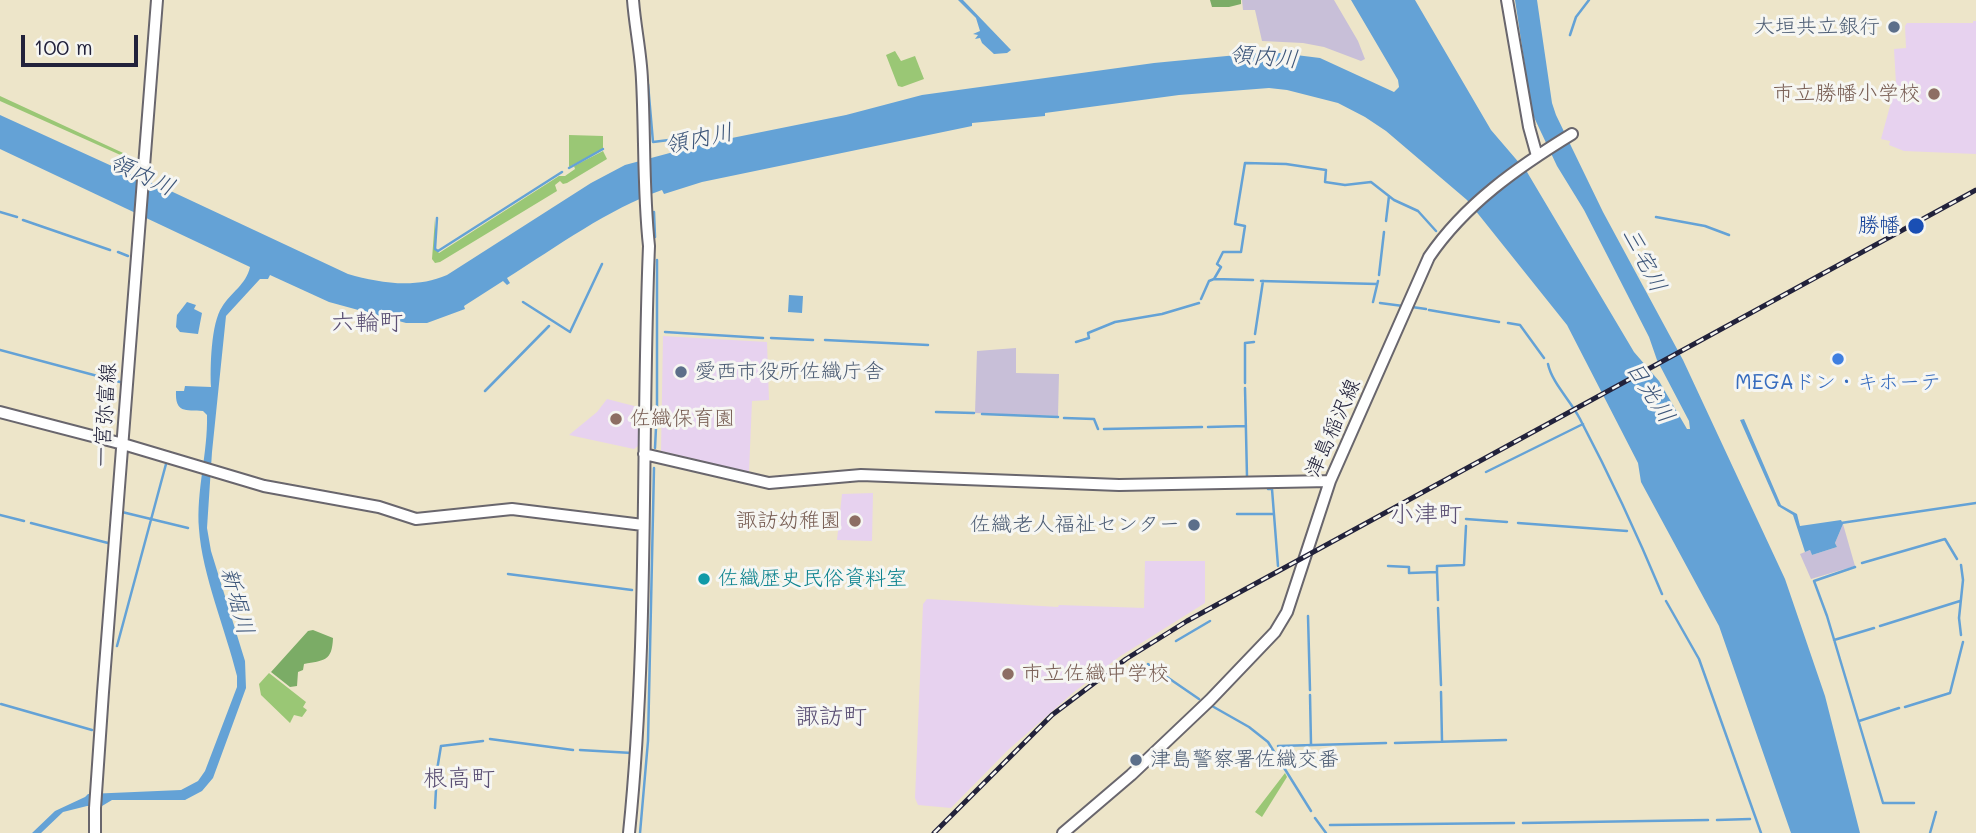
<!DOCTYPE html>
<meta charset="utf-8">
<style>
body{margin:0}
#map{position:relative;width:1976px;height:833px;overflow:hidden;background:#ede5c9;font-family:Mali,sans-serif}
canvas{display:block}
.scale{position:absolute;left:21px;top:35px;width:117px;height:32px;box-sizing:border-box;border:4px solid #22223b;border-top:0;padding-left:9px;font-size:21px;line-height:24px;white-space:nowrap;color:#22223b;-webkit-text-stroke:5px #f6f6f2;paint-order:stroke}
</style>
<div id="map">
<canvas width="1976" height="833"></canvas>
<div class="scale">100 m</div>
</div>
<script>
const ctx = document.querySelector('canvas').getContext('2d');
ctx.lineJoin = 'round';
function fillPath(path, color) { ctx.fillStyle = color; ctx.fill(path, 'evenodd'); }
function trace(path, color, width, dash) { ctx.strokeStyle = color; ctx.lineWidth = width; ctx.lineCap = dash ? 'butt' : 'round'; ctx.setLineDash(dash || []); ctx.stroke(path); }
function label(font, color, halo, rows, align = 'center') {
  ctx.font = font + ' Mali,"Klee One",sans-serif'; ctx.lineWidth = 6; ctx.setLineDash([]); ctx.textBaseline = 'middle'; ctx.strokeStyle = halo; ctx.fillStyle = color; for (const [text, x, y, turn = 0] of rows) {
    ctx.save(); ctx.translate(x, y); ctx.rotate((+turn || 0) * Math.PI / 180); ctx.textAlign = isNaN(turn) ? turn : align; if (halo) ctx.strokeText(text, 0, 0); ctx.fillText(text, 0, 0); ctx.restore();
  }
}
const built = new Path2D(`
 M1973 21H1976V154L1904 151 1889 145 1890 141 1881 139 1896 84 1894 49 1906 48 1905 26 1907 23H1973Z
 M663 336 767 342 769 400 752 401 749 472 661 451Z
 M607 399 642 408 641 444 634 449 569 435 597 412Z
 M873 493 872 541 837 540 842 494Z
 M1145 561H1205V603L1119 657 1074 692 1008 750 951 808 918 805 915 798 923 604 927 599 1058 607 1059 605 1144 608Z`);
const industrial = new Path2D(`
 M1242 0H1334L1358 41 1365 59 1361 61 1324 47 1303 43 1262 41 1255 10H1243Z
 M1016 348V373L1059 374 1058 416 975 413 977 351Z
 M1843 524 1855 566 1811 579 1800 554 1810 550 1812 555 1837 547 1835 543Z`);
const green = new Path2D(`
 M895 51 901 61 915 56 924 79 902 87 898 86 886 55Z
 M0 96 134 158 136 162 0 101Z
 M569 135 603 136V149L569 167Z
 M603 151 607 159 567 183 563 184 560 181 555 185 557 191 440 262 435 263 432 259 435 219V249L439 253 559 176H565L575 169 574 166Z
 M269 673 306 702 303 707 307 710 302 717 294 715 290 723 261 695 259 684Z
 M1285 773 1287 777 1262 817 1255 812Z`);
const forest = new Path2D(`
 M1210 0H1241V4L1229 7H1212Z
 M313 630 333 638C332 662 324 660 304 664L303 670 298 672 297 686 290 687 271 672 308 631Z`);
const water = new Path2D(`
 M958 0H963L1011 50 1007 53 994 54 982 43 980 38 975 39 978 35 973 34 980 31 976 18Z
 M1351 0H1415L1491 130 1527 172 1634 352 1659 381 1687 429H1690L1689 421 1657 360 1649 337 1584 210 1557 166 1532 113 1515 0H1537L1552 103 1556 115 1603 212 1683 360 1785 579 1825 696 1860 833H1791L1719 626 1641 482 1638 463 1567 325 1467 200 1386 131 1365 117 1338 103 1287 90 1269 88 1179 95 1045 113V116L972 123V126L702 182 664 194 662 190C608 209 558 246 507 278L510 283 507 285 503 281 464 306 465 309 427 323H406L329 302 270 275 268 279H260L226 316 212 452 207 528 211 551 245 661 246 688 213 778 202 791 185 800H112L102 806H87L63 812 41 833H32L55 811 85 797 88 794 181 790 198 781 205 771 237 687V676C226 631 202 574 199 529 196 491 208 453 207 415L203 411C185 410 175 413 176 391H184L185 386 211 387C210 368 211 323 222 307 231 292 246 285 250 267L0 149V115L125 172 160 186 348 274C380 283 415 289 447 275L591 183 625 165 707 143 846 115 922 95 1154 63 1258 53H1280L1320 58 1394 92 1399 87 1398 80Z
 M789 295 803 296 802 313 788 312Z
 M187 302 196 305 194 309 202 313 198 334 180 332 176 327 177 315Z
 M1744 419 1781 505 1797 514 1800 526 1841 520 1843 524 1835 543 1837 547 1812 555 1810 550 1805 552 1793 515 1778 506 1740 420Z`);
const stream = new Path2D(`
 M1570 35 1576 17 1589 0
 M648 84 653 142 669 140
 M569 168 603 149
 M0 212 17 217
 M654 212 655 237
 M1656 217 1705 226 1729 235
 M437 218 435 249 438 251 562 172
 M23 220 110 250
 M1386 221 1389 196
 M118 252 128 256
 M1379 275 1384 232
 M1214 279 1221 267 1217 264 1223 252H1241L1245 226 1235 224 1245 163 1286 164 1326 170 1325 182 1345 185 1371 182 1394 200 1418 211 1436 231
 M1261 281 1377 284
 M1201 299 1209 281 1214 279 1253 280
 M523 302 570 332 602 264
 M1373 302 1378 281
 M1380 303 1403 306
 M1412 307 1426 309
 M1429 310 1499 322
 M1508 323 1520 325 1544 358
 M665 332 763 338
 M1255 334 1263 281
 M771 338 813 340
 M825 340 928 345
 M1076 342 1089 338 1088 333 1115 322 1162 314 1199 303
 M0 350 120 382
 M1548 364C1552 383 1571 401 1580 419 1610 476 1637 534 1662 594
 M1245 383V343L1254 342
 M1245 388 1247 477
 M485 391 549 326
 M936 412 974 413
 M982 414 1058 417
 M1064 418 1094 419 1098 429
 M1208 427 1246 426
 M1104 429 1202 427
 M655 448 657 407V260
 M1486 472 1583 424
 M1268 487V489H1272L1278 566
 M122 512 188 528
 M1237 514H1274
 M0 515 24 521
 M1466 519 1507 522
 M31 523 108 543
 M1518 523 1627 531
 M1841 523 1976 503
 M1862 563 1945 539 1957 559
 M1961 565 1963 580 1959 618 1961 635
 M1388 566 1409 567V573L1437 572 1438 600
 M1855 567 1814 581 1827 616 1883 803H1914
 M1437 572V566L1464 565 1466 526
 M508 574 632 590
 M1666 601 1699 659 1761 833
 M1438 608 1441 685
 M1308 616 1310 690
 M1880 626 1960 601
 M1834 640 1874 628
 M1176 641 1210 621
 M117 646 166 464
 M1148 664 1199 699
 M1441 692 1442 741
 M1310 695 1311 744
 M1 704 92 730
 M1212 706 1249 727 1268 742 1311 811
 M1905 707 1950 693 1963 642
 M1859 721 1899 708
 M490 739 573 750
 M1395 743 1506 740
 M1278 746 1386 743
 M580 750 632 753
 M435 808 437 770 441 746 483 741
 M1315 818 1326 833
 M1717 820 1750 819
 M1523 823 1708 820
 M1330 825 1514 823
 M640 833 648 741 654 468
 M1930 833 1936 812`);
const secondary = new Path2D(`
 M1507 0 1529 127 1537 156
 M0 412 123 444 264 486 379 507 416 519 512 509 643 525
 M644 454 769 483 861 475 1119 485 1330 481
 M95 833V808L103 692 157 0
 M629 833C649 638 641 442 649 246 643 191 645 135 642 80 641 53 635 27 633 0
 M1063 833 1131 775 1210 700 1275 632 1287 612 1330 481 1429 257C1465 204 1518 167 1572 134`);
const rail = new Path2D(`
 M934 833 1052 715 1126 659 1187 621 1976 190`);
const markers = [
 [1894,27,7,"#5c6f8a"],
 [1934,94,7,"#8d6e63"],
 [1916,226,9,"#1a4fb4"],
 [1838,359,7,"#3f7fe0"],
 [681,372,7,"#5c6f8a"],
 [616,419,7,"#8d6e63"],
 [855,521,7,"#8d6e63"],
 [1194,525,7,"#5c6f8a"],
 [704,579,7,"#0f9aa8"],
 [1008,674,7,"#8d6e63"],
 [1136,760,7,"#5c6f8a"]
];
const serviceNames = [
 ["大垣共立銀行",1880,27],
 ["愛西市役所佐織庁舎",695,372,"left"],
 ["佐織老人福祉センター",1180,525],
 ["津島警察署佐織交番",1150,760,"left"]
];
const educationNames = [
 ["市立勝幡小学校",1920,94],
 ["佐織保育園",630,419,"left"],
 ["諏訪幼稚園",841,521],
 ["市立佐織中学校",1022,674,"left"]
];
const transitNames = [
 ["勝幡",1900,226]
];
const shopNames = [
 ["MEGAドン・キホーテ",1838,383]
];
const streetNames = [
 ["一宮弥富線",105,415,-86],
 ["津島稲沢線",1333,428,-66]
];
const cultureNames = [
 ["佐織歴史民俗資料室",718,579]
];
const waterNames = [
 ["領内川",1264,57,5],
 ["領内川",699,139,-12],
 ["領内川",142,175,25],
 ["三宅川",1644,260,63],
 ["日光川",1650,392,57],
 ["新堀川",237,601,75]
];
const quarterNames = [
 ["六輪町",367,323],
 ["小津町",1426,515],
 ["諏訪町",831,717],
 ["根高町",459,779]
];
fillPath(built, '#e7d2ef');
fillPath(industrial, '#c8bfd8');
fillPath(green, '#9ac775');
fillPath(forest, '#7bac66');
fillPath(water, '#64a2d6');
trace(stream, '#64a2d6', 2.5);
trace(secondary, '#69666d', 14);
trace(secondary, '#fff', 10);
trace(rail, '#22223b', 5);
trace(rail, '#f6f6f2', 2.5, [8]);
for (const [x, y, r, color] of markers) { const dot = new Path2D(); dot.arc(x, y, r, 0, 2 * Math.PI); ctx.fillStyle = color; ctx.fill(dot); trace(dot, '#f6f6f2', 2.5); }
label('21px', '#4e5e75', '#f6f6f2', serviceNames, 'right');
label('21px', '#785e54', '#f6f6f2', educationNames, 'right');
label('21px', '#164399', '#f6f6f2', transitNames, 'right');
label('21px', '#366cbe', '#f6f6f2', shopNames);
label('21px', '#22223b', '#f6f6f2', streetNames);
label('21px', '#0d838f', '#f6f6f2', cultureNames, 'left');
label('italic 23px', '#3c5579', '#f6f6f2', waterNames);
label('24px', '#5b5074', '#f6f6f2', quarterNames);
</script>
